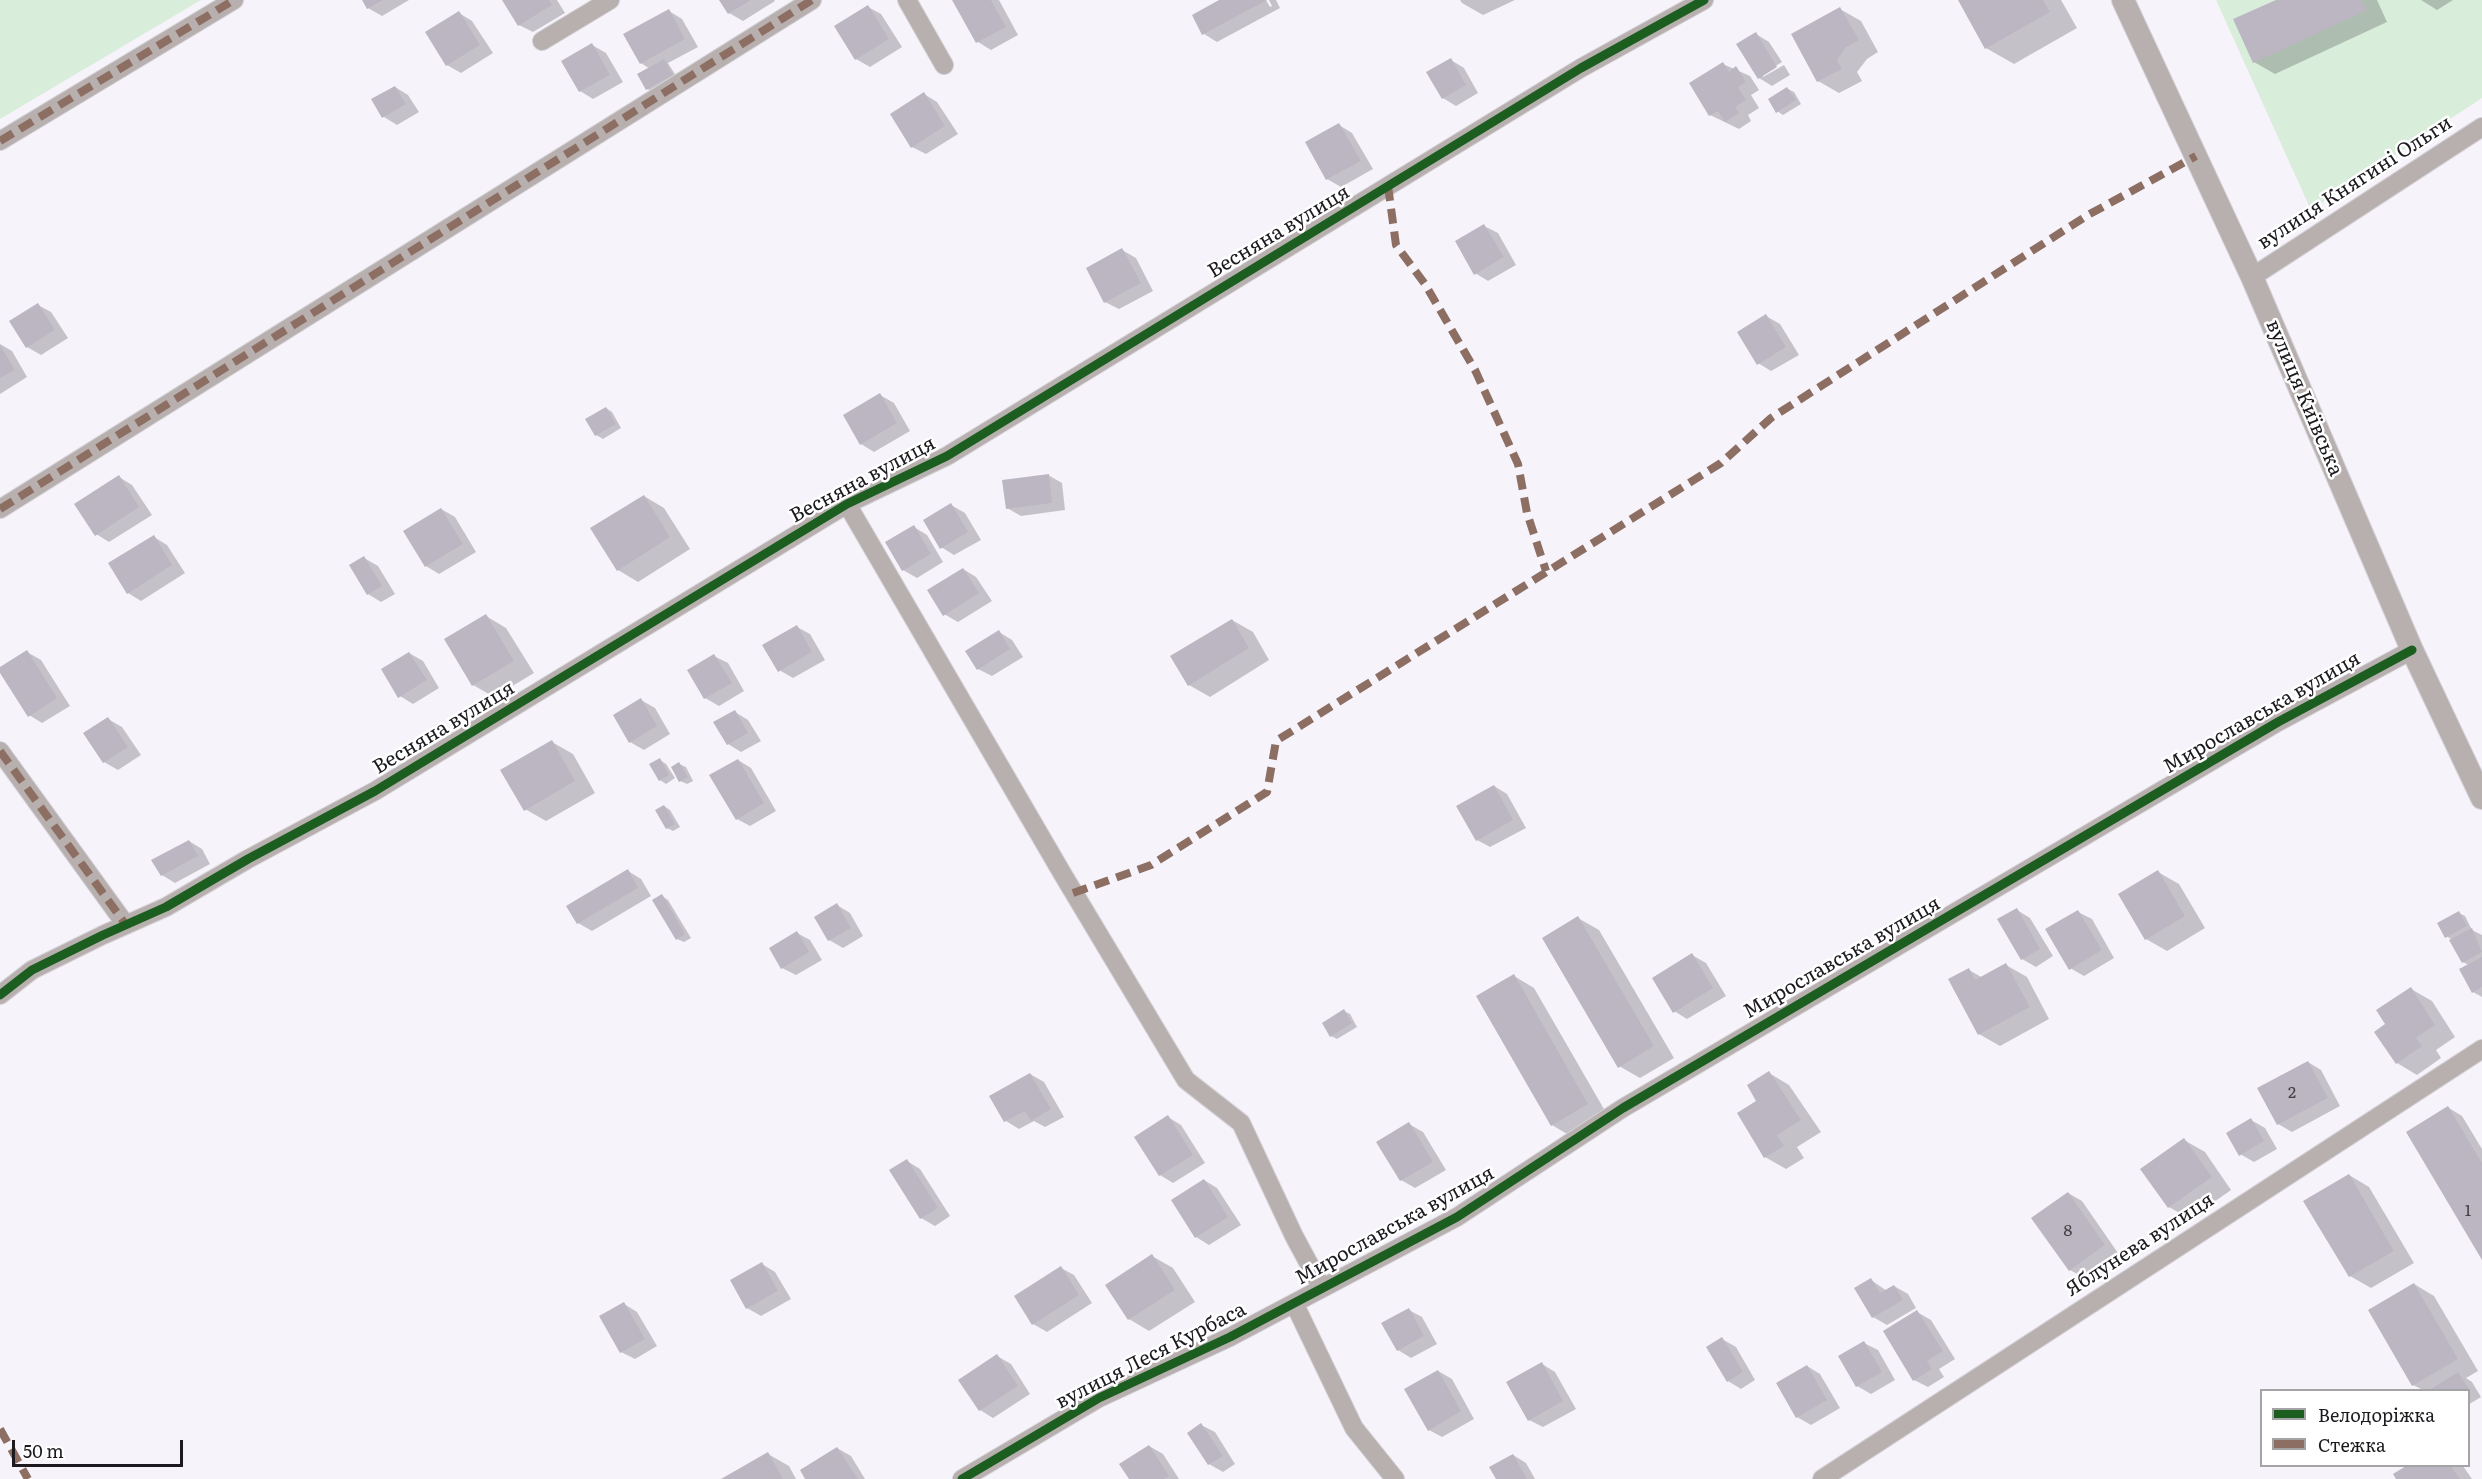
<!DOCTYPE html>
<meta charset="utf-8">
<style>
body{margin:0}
#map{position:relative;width:2482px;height:1479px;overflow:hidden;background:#f6f3fa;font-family:Literata,serif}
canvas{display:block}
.legend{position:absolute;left:2260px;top:1389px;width:210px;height:78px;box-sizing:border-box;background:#fff;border:2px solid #a4a3a5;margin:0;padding:8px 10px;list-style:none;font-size:18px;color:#1c1a1e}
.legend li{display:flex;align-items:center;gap:12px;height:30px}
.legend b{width:30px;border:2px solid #a4a3a5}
.scale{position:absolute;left:12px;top:1440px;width:171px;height:27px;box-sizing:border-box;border:3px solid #1c1a1e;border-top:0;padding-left:8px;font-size:18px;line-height:21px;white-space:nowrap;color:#1c1a1e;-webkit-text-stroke:4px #fff;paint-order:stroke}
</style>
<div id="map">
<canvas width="2482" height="1479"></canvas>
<ul class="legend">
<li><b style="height:8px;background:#1b5e20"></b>Велодоріжка</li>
<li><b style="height:8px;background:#8d6e63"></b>Стежка</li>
</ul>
<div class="scale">50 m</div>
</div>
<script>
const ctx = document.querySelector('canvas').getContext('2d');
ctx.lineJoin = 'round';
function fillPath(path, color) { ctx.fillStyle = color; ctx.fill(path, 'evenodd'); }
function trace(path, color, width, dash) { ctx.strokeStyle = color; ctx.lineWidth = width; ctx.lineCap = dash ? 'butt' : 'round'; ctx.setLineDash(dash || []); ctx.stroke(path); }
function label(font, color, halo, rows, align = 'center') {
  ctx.font = font + ' Literata,serif'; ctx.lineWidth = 5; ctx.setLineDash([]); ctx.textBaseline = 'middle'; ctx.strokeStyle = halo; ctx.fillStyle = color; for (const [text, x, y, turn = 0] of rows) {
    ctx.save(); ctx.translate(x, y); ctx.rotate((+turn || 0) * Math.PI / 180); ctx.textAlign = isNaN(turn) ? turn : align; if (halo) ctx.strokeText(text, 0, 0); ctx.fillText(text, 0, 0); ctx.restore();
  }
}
const green = new Path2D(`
 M0 0H201L0 119Z
 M2216 0H2482V98L2311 210Z`);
const shadow = new Path2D(`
 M364 0H409L382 16 368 8Z
 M504 0H557L565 13 533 32 519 25Z
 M721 0H774L775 1 743 21 729 13Z
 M954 0H999L1018 35 991 50 978 42Z
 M1222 0H1266L1270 7 1272 6 1269 0H1276L1280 8 1217 42 1204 34Z
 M1460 0H1515L1483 15 1462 3Z
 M1959 0H2061L2077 28 2014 64 1986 48Z
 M2279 0H2377L2387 22 2275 74 2254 62Z
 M2421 0H2453L2437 10Z
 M868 7 881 14 902 47 870 67 856 59 836 26Z
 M1840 9 1861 21 1878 52 1867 59 1857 72 1862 81 1839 93 1818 81Z
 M669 11 682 19 698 47 668 63 678 79 654 92 647 89 650 69 641 63Z
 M459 13 472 21 493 53 461 73 447 65 427 33Z
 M1756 34 1769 42 1782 62 1763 74V77L1784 65 1790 75 1772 86 1759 78Z
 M592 45 606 53 623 82 593 99 580 91Z
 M1451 60 1464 68 1478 93 1456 106 1443 98Z
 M1723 64 1750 76 1759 90 1751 95 1759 108 1748 115 1751 121 1739 129 1710 115Z
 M395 87 408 95 419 112 397 125 384 117 373 100Z
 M1788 89 1794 92 1801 104 1783 115 1777 111Z
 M924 94 937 102 958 134 926 154 912 147Z
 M1339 125 1352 133 1373 169 1341 187 1327 179Z
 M1484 226 1498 233 1516 265 1488 281 1475 273Z
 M1122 250 1136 258 1153 291 1119 309 1105 302Z
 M38 305 51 312 68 338 41 355 27 347 11 321Z
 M1766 316 1780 324 1799 355 1771 371 1758 363Z
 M0 344 12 351 27 377 0 394Z
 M880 395 894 403 910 431 874 452 861 444Z
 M606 408 612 412 621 428 603 439 596 435Z
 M1048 475 1062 483 1065 510 1021 516 1007 508Z
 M119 477 132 485 152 515 109 542 96 534Z
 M644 496 664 508 690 549 638 582 618 570Z
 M951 505 965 513 981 540 954 555 941 547Z
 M441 509 455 517 476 552 439 574 426 566Z
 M914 527 927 535 943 562 917 578 903 570Z
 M154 537 167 545 185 573 141 601 128 593Z
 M364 558 378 566 395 594 381 602 368 594Z
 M963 569 976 577 992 601 958 622 944 614Z
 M486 616 506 628 534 673 494 697 473 685Z
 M1232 620 1253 632 1269 660 1210 697 1189 685Z
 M797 627 810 634 825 660 793 678 779 670Z
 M999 632 1012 640 1023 657 992 676 978 669Z
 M27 652 41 660 70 706 42 723 29 715 0 670Z
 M409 653 423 661 439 688 413 704 400 696Z
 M714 656 728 663 744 691 719 706 705 698 689 670Z
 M641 700 655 708 670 734 644 750 630 742Z
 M735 712 748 720 761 741 741 752 728 744Z
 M108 719 122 727 141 755 118 770 104 762Z
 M552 742 573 754 595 793 546 821 525 809Z
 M660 760 666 764 675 778 666 784 660 780Z
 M738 760 751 768 776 811 750 826 737 819Z
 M679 764 686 767 693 781 687 784 680 781Z
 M1494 786 1507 794 1526 828 1490 847 1477 840Z
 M664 806 670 810 680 827 673 831 667 828Z
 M189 841 202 849 210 864 175 883 162 875Z
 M628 871 641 879 651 896 592 931 578 923Z
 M2158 872 2179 884 2205 928 2167 951 2146 939Z
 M662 896 668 900 691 938 684 942 677 939Z
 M837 905 850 913 863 936 843 948 829 940Z
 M2017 910 2030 918 2053 956 2036 967 2022 959Z
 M2078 912 2092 919 2114 958 2084 976 2070 968Z
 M2459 913 2465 916 2472 930 2482 935V997L2473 992 2470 966 2463 962 2451 939 2446 936Z
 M1578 918 1599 930 1674 1058 1640 1078 1619 1066Z
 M797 933 810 940 822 960 796 975 782 968Z
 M1692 955 1706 963 1726 996 1687 1019 1674 1011Z
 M2006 965 2027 977 2049 1019 2000 1046 1979 1034 1969 970 1983 978Z
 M1514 976 1534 988 1608 1116 1572 1137 1552 1125Z
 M2411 989 2432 1001 2455 1037 2436 1050 2441 1058 2417 1075 2397 1063 2387 1025Z
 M1344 1011 1350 1014 1357 1027 1337 1039 1331 1036Z
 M2308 1062 2321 1070 2340 1106 2292 1132 2278 1124Z
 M1769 1073 1789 1085 1821 1132 1797 1147 1804 1158 1786 1169 1765 1157Z
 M1030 1074 1044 1082 1064 1117 1045 1127 1034 1121 1019 1129 1006 1121Z
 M2449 1108 2462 1116 2482 1149V1257Z
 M1168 1117 1181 1125 1205 1163 1173 1183 1160 1175Z
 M2251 1120 2265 1128 2277 1149 2254 1162 2240 1154Z
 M1409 1124 1423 1132 1446 1170 1415 1188 1401 1180Z
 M2184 1140 2205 1152 2231 1190 2190 1219 2169 1207Z
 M907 1161 920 1169 950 1216 935 1226 921 1218Z
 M2349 1175 2369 1187 2414 1263 2371 1288 2350 1276Z
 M1204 1180 1217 1188 1241 1225 1209 1245 1196 1237Z
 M2068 1193 2082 1201 2118 1253 2083 1277 2070 1270Z
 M1152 1256 1173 1268 1195 1302 1149 1331 1129 1319Z
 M762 1264 775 1272 791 1299 761 1316 747 1308Z
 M1061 1268 1074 1275 1092 1303 1047 1332 1033 1324Z
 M1871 1280 1887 1291 1894 1286 1908 1294 1916 1308 1887 1325 1873 1317Z
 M2414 1284 2434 1296 2478 1371 2466 1378 2472 1382 2481 1397 2468 1405V1390H2423L2413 1385Z
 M624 1304 637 1312 657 1346 635 1359 621 1352Z
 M1409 1310 1422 1317 1437 1344 1411 1358 1398 1350Z
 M1917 1312 1931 1320 1955 1359 1939 1369 1944 1377 1928 1387 1914 1380Z
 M1722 1339 1736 1347 1755 1380 1741 1389 1728 1381Z
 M1864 1343 1878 1350 1895 1380 1871 1394 1857 1386Z
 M997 1356 1011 1364 1030 1394 993 1418 980 1410Z
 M1542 1364 1555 1372 1576 1409 1543 1427 1529 1420Z
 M1807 1366 1820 1374 1840 1408 1811 1425 1797 1417Z
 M1438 1371 1452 1379 1474 1419 1442 1437 1429 1430Z
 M1201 1425 1215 1432 1235 1464 1223 1472 1209 1464 1189 1433Z
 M1149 1446 1163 1454 1179 1479H1131Z
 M837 1448 851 1456 865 1479H807Z
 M768 1454 789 1466 796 1479H724Z
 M1513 1455 1526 1463 1535 1479H1498Z
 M2408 1466H2463L2472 1479H2398L2395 1474Z`);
const building = new Path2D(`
 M362 0H383L367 9Z
 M502 0H549L552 5 518 26Z
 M719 0H751L728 14Z
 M952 0H991L1006 27 976 43Z
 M1219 0H1267L1202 35 1192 15Z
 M1958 0H2043L2050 12 1985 49Z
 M2276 0H2362L2367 10 2253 63 2233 19Z
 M868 5 889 39 855 60 834 26Z
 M1840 7 1859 40 1846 47 1837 60 1842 69 1817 82 1791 34Z
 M669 9 685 39 640 64 623 34Z
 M459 11 480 45 446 66 425 32Z
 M1756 32 1777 67 1758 79 1736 44Z
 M592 43 610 75 579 92 561 61Z
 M1451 58 1466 85 1442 99 1426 72Z
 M664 59 673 75 646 90 637 74Z
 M1723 62 1729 72 1736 66 1746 82 1738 87 1746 100 1735 107 1739 113 1725 122 1718 111 1709 116 1689 83Z
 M395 86 406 104 382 118 371 99Z
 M1787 87 1796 100 1776 113 1768 99Z
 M924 92 945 126 911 148 890 114Z
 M1339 123 1361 161 1326 180 1305 142Z
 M1484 224 1504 257 1474 275 1455 241Z
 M1122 248 1141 283 1104 303 1086 268Z
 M38 303 55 330 26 348 9 321Z
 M1766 314 1786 347 1757 365 1737 332Z
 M0 345 15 370 0 378Z
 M880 393 897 423 860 445 843 415Z
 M606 407 616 424 595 436 585 419Z
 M1049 474 1052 503 1006 509 1002 480Z
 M119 475 139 507 95 536 74 504Z
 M644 495 670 537 617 571 590 528Z
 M951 503 968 532 940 549 923 520Z
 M441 508 463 544 425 567 403 531Z
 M914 525 931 554 902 571 885 542Z
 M154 535 172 565 127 594 108 563Z
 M364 556 382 586 367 595 349 565Z
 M963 568 979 593 943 616 927 590Z
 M486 614 514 661 472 686 444 639Z
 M1232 619 1249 648 1188 686 1170 656Z
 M797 625 812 652 778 672 762 645Z
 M999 630 1010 649 977 670 965 651Z
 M27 650 57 698 28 717 0 673V667Z
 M409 652 427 680 398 698 381 669Z
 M714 654 732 683 704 699 687 670Z
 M641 698 657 726 629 743 613 715Z
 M735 710 748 733 727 745 713 722Z
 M108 717 128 747 103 763 83 733Z
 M552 740 575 781 524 811 500 770Z
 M660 758 669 775 659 781 649 764Z
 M738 759 764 803 736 820 709 775Z
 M679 762 688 777 679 782 671 767Z
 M1494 785 1513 820 1476 841 1456 806Z
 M664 805 675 824 666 829 655 810Z
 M189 840 198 856 161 876 151 860Z
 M628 869 638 888 577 924 566 906Z
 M2158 870 2185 916 2145 940 2118 894Z
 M662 894 685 934 676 940 652 900Z
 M837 903 851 928 828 941 814 917Z
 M2017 908 2040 949 2021 960 1997 919Z
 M2078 910 2102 950 2069 970 2045 929Z
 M2459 911 2467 926 2445 938 2437 923Z
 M1578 916 1654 1046 1618 1068 1542 938Z
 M2472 928 2482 952 2462 963 2449 940Z
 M797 931 809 952 781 969 769 948Z
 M1692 953 1713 988 1673 1013 1652 978Z
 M2482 957V987L2472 993 2459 969Z
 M2006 963 2030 1007 1978 1035 1948 979 1969 968 1975 980Z
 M1514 974 1588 1104 1551 1126 1476 996Z
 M2411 987 2435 1025 2416 1038 2422 1046 2396 1064 2374 1032 2385 1024 2376 1010Z
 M1344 1009 1352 1023 1330 1037 1322 1023Z
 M2308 1061 2328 1098 2277 1125 2257 1088Z
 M1769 1071 1801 1120 1777 1135 1784 1146 1764 1158 1737 1113 1756 1101 1747 1085Z
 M1030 1073 1051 1109 1031 1121 1025 1111 1004 1122 989 1096Z
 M2448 1106 2482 1163V1260L2406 1132Z
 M1168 1115 1193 1155 1159 1176 1134 1137Z
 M2251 1118 2264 1141 2239 1156 2226 1133Z
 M1409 1122 1433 1162 1400 1181 1376 1142Z
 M2184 1138 2212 1177 2168 1208 2140 1169Z
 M907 1159 938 1208 920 1219 889 1170Z
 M2349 1174 2394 1251 2349 1277 2303 1201Z
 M1204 1179 1228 1217 1195 1238 1171 1200Z
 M2068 1192 2105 1245 2069 1271 2031 1218Z
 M1152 1254 1175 1290 1128 1320 1105 1285Z
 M762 1262 778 1291 746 1309 730 1280Z
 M1061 1266 1079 1295 1032 1325 1014 1296Z
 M1871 1278 1880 1293 1894 1285 1903 1300 1872 1318 1854 1288Z
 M2414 1283 2458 1359 2412 1386 2368 1310Z
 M624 1302 645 1339 620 1353 599 1316Z
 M1409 1308 1424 1336 1397 1351 1381 1323Z
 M1917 1310 1943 1351 1927 1361 1932 1369 1913 1381 1883 1331Z
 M1722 1337 1743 1372 1727 1382 1706 1347Z
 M1864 1341 1882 1372 1856 1387 1838 1356Z
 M997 1354 1018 1386 979 1411 958 1380Z
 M1542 1362 1563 1401 1528 1421 1506 1382Z
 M1807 1365 1827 1400 1796 1418 1776 1383Z
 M1438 1370 1461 1411 1428 1431 1404 1389Z
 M2458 1372 2469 1389 2429 1390Z
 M1201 1423 1223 1456 1208 1465 1187 1433Z
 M1149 1445 1169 1476 1164 1479H1129L1119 1464Z
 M837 1447 858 1479H805L800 1470Z
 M768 1452 783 1479H721Z
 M1513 1454 1527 1479H1496L1489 1467Z
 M2406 1466H2451L2460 1479H2396L2393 1474Z`);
const minor = new Path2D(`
 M907 0 944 65
 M542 41 610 0
 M0 141 234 0
 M2252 277 2482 127
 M847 504 1062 873 1186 1080 1241 1123 1294 1236 1322 1288
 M0 509 812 0
 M0 751 126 925
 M0 995 32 970 103 935 166 907 248 859 375 791 847 504 947 456 1581 68 1704 0
 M1294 1303 1354 1428 1395 1479
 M962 1479 1099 1398 1230 1337 1457 1217 1623 1108 2278 722 2412 650
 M1822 1479 2482 1049`);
const tertiary = new Path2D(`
 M2123 0 2252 277 2412 650 2482 798`);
const quiet = new Path2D(`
 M0 141 234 0
 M1388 186 1396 245 1425 284 1475 370 1518 464 1527 513 1546 571
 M0 509 812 0
 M0 751 126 925
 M1073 893 1151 865 1267 792 1276 741 1721 463 1771 418 2088 215 2196 156
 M0 1429 28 1479`);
const cycleway = new Path2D(`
 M0 995 32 970 103 935 166 907 248 859 375 791 847 504 947 456 1581 68 1704 0
 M962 1479 1099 1398 1230 1337 1457 1217 1623 1108 2278 722 2412 650`);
const numberNames = [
 ["2",2292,1093],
 ["1",2468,1211],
 ["8",2068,1231]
];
const streetNames = [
 ["вулиця Княгині Ольги",2355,183,-33],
 ["Весняна вулиця",1279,232,-31],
 ["вулиця Київська",2304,398,67],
 ["Весняна вулиця",863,480,-28],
 ["Мирославська вулиця",2262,713,-30],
 ["Весняна вулиця",444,728,-31],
 ["Мирославська вулиця",1842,958,-30],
 ["Мирославська вулиця",1395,1226,-29],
 ["Яблунева вулиця",2140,1245,-33],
 ["вулиця Леся Курбаса",1151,1356,-27]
];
fillPath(green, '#d9eddb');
fillPath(shadow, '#0003');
fillPath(building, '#bbb6c1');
trace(minor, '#d3d1d6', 20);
trace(tertiary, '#d3d1d6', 24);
trace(minor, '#b8afaf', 18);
trace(tertiary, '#b8afaf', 22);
trace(quiet, '#8d6e63', 8, [15, 8]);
trace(cycleway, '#1b5e20', 9);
label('16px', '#444147', null, numberNames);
label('20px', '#1c1a1e', '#fff', streetNames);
</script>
